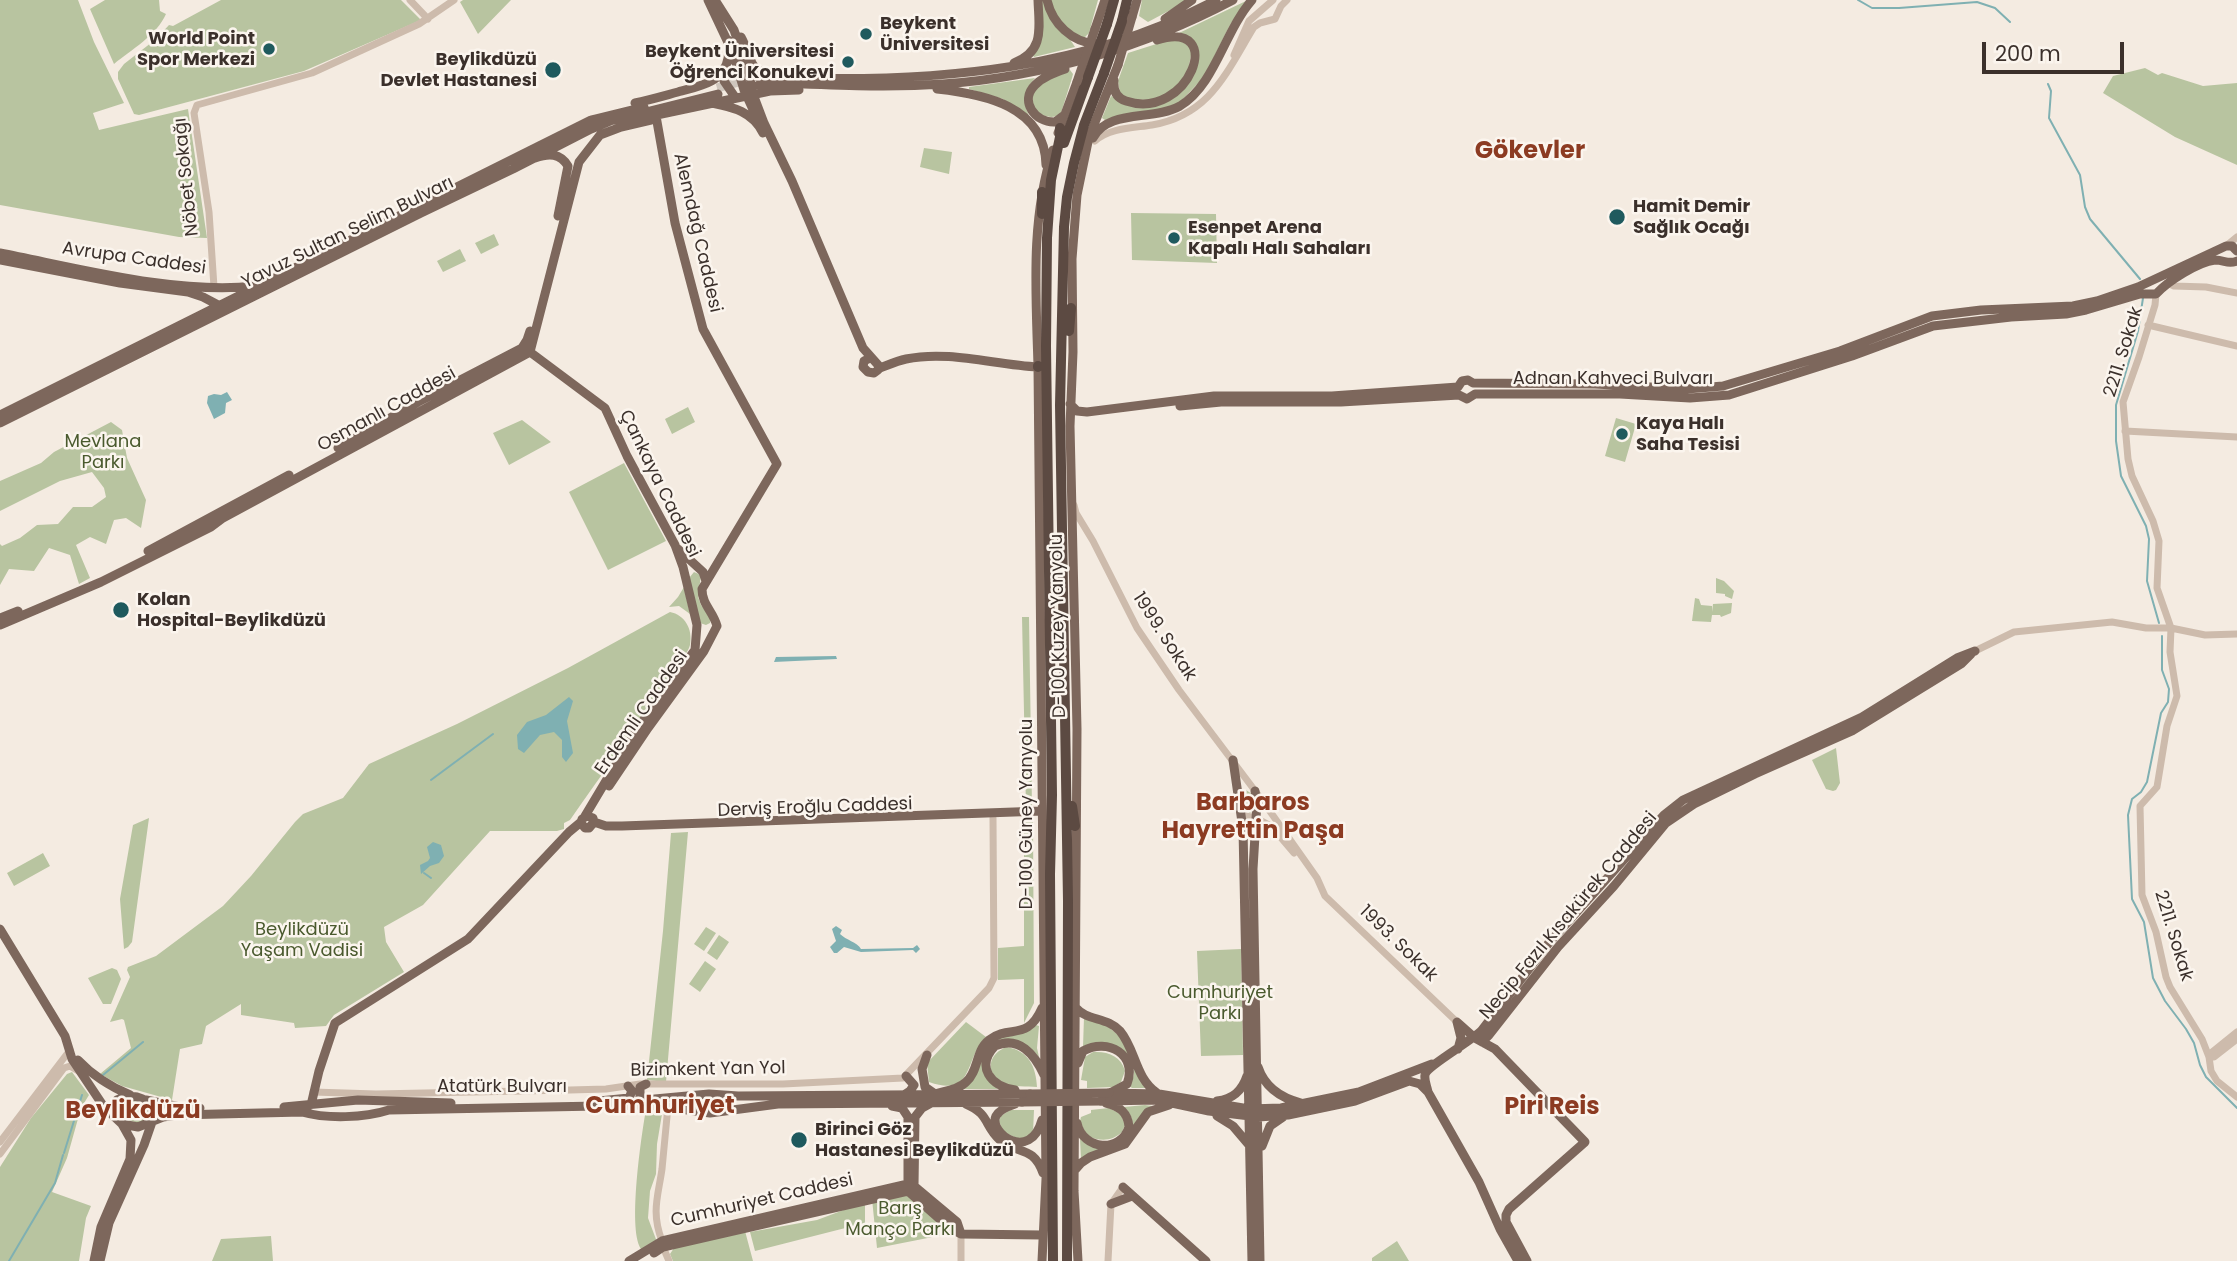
<!DOCTYPE html>
<meta charset="utf-8">
<style>
body{margin:0}
#map{position:relative;width:2237px;height:1261px;overflow:hidden;background:#f4ebe1;font-family:Poppins,sans-serif}
canvas{display:block}
.scale{position:absolute;left:1982px;top:42px;width:142px;height:32px;box-sizing:border-box;border:4px solid #3b302b;border-top:0;padding-left:9px;font-size:21px;line-height:24px;white-space:nowrap;color:#3b302b;-webkit-text-stroke:5px #fbf5ee;paint-order:stroke}
</style>
<div id="map">
<canvas width="2237" height="1261"></canvas>
<div class="scale">200 m</div>
</div>
<script>
const ctx = document.querySelector('canvas').getContext('2d');
ctx.lineJoin = 'round';
function fillPath(path, color) { ctx.fillStyle = color; ctx.fill(path, 'evenodd'); }
function trace(path, color, width, dash) { ctx.strokeStyle = color; ctx.lineWidth = width; ctx.lineCap = dash ? 'butt' : 'round'; ctx.setLineDash(dash || []); ctx.stroke(path); }
function label(font, color, halo, rows, align = 'center') {
  ctx.font = font + ' Poppins,sans-serif'; ctx.lineWidth = 5; ctx.setLineDash([]); ctx.textBaseline = 'middle'; ctx.strokeStyle = halo; ctx.fillStyle = color; for (const [text, x, y, turn = 0] of rows) {
    ctx.save(); ctx.translate(x, y); ctx.rotate((+turn || 0) * Math.PI / 180); ctx.textAlign = isNaN(turn) ? turn : align; if (halo) ctx.strokeText(text, 0, 0); ctx.fillText(text, 0, 0); ctx.restore();
  }
}
const green = new Path2D(`
 M0 0H78L94 42 124 103 93 113 99 130 188 109 207 238 179 237 0 205Z
 M105 0H159L160 11 166 14C157 35 131 50 114 64L90 9Z
 M221 0H401L421 20 304 71 139 115 134 114 118 79V72L124 64 156 39 169 25 173 26Z
 M463 0H511L478 34 460 2Z
 M1040 0H1044L1075 47 1034 57 1032 54Z
 M1050 0H1098L1089 33 1083 39C1065 29 1057 19 1050 0Z
 M1142 0H1189L1148 22 1139 16Z
 M1248 0 1231 23 1204 77 1181 101 1170 107 1105 120 1102 118 1111 96 1130 105C1142 101 1174 94 1184 88 1189 85 1192 78 1194 74 1203 57 1198 40 1179 33Z
 M1172 39 1183 41 1192 50 1187 76C1180 82 1173 91 1165 95 1153 101 1131 102 1120 94L1118 81 1128 53Z
 M2145 68 2158 75 2162 73 2203 86 2237 83V165L2175 137 2103 93 2113 76Z
 M1070 70 1073 74 1072 78 1061 113C1052 121 1043 115 1034 111 1033 105 1030 98 1033 92 1038 81 1060 75 1070 70Z
 M1035 78C1024 90 1022 101 1029 116L1003 99 969 89V87Z
 M924 148 952 152 949 174 920 167Z
 M1131 213 1216 214 1217 263 1132 260Z
 M494 234 499 245 481 254 475 243Z
 M460 249 466 261 443 272 437 261Z
 M688 407 695 422 672 434 665 419Z
 M1616 418 1636 424 1625 462 1605 456Z
 M522 420 551 442 509 465 493 433Z
 M111 422 122 430 127 458 146 500 141 528 126 518 114 520 106 544 90 537 76 545 90 578 79 584 70 555 49 548 34 571 9 569 0 585V544L2 546 20 538 37 525 58 524 73 507H92L106 497 104 488 92 472 60 481 0 511V481L41 463 54 452Z
 M624 463 666 541 608 570 569 492Z
 M694 572 701 575 698 597 701 605 711 618 710 623 706 625 700 623 689 578Z
 M1716 578 1724 581 1734 591 1732 599 1725 596V594L1716 593Z
 M684 587 690 614 679 606 669 607 678 597Z
 M1695 598 1699 599 1701 605 1712 606V612L1713 604 1732 603 1731 613 1721 617 1720 615H1712L1711 622 1692 621Z
 M670 612C685 615 693 629 690 645 688 653 678 665 673 672 641 723 604 770 570 820L564 823V829L557 831H490L423 905 384 927 386 942 404 972 334 1015 326 1026 295 1028 294 1023 241 1015V1004L206 1026 202 1044 180 1049 172 1100 122 1086 100 1074 131 1048 124 1020 122 1019 110 1022 130 977 127 970 128 967 156 956 223 906 251 876 295 822 303 814 343 798 369 764 457 724 568 668Z
 M1022 617H1029L1032 807 1026 808Z
 M1836 748 1840 783 1836 790 1833 791 1826 789 1812 760Z
 M1246 790 1252 794 1253 810 1250 813 1243 809 1242 793Z
 M149 818 132 942 128 947 124 949 120 899 133 825Z
 M1024 822H1033L1034 1003 1024 1023V979L998 980V948L1024 946Z
 M688 832 666 1082 647 1080 663 931 671 833Z
 M43 853 50 866 14 886 7 873Z
 M706 927 716 933 704 951 694 944Z
 M719 935 729 942 717 960 707 953Z
 M1241 949 1243 1055 1201 1056 1197 951Z
 M705 961 716 969 700 992 689 984Z
 M112 968 117 970 121 979 111 1004H103L88 978Z
 M1084 1017C1127 1029 1128 1050 1146 1088H1132L1129 1086C1138 1073 1133 1065 1126 1054L1083 1047Z
 M966 1022 986 1037C964 1058 975 1098 929 1082L927 1063Z
 M1036 1025 1039 1026 1037 1048 1039 1057C1029 1048 1020 1037 1002 1040L985 1055 997 1089H961L982 1051 992 1041Z
 M1007 1047C1029 1051 1036 1067 1037 1087 1027 1086 1014 1088 1004 1083 984 1074 988 1053 1007 1047Z
 M1093 1052C1108 1051 1121 1056 1125 1071L1121 1082 1113 1087 1087 1088V1081L1081 1080 1085 1057Z
 M72 1072 89 1095 81 1108 67 1158 52 1192 91 1206 86 1218 79 1261H0V1167L31 1118 67 1074Z
 M134 1100 144 1104 149 1111V1118L140 1123 130 1121 118 1113 117 1106 120 1101Z
 M1145 1105 1152 1106C1138 1117 1136 1134 1124 1142 1111 1151 1093 1152 1081 1159L1080 1139C1106 1160 1152 1135 1124 1107Z
 M1109 1108 1121 1114 1125 1125 1122 1132C1111 1142 1100 1141 1087 1136L1080 1121 1081 1117 1091 1113V1110Z
 M1010 1110H1034L1033 1133 1030 1137 1019 1139 1003 1132 999 1121 1001 1116Z
 M662 1114 657 1144 656 1174 650 1191 648 1218 657 1242 642 1250C627 1234 641 1139 645 1115Z
 M908 1192 949 1230 948 1234 877 1248 872 1199Z
 M865 1202V1223L755 1251 750 1232 817 1220Z
 M745 1231 753 1261H673L670 1254 674 1248Z
 M271 1236 273 1261H212L221 1239Z
 M1397 1241 1409 1261H1372V1258Z`);
const water = new Path2D(`
 M227 392 232 400 226 403 225 413 214 419 207 403 208 396 214 394 221 395Z
 M836 656 837 659 774 662 776 657Z
 M569 697 573 701 567 721 573 753 566 762 562 757V740L554 732 540 735 524 753 518 749 517 735 527 722 546 715Z
 M433 842 441 845 444 856 439 863 430 866 421 874 420 865 428 861 430 858 427 847Z
 M836 926 842 930 840 934C846 940 857 942 861 949L913 948 917 945 920 949 916 953 913 950 861 952 844 947 837 953H834L830 947 836 941 832 929Z`);
const stream = new Path2D(`
 M1858 0 1872 8H1899L1977 2 1995 8 2010 22
 M2048 84 2051 91 2049 118 2080 175 2085 207 2090 219 2140 279
 M2143 298 2138 331 2116 405V441L2121 476 2146 526 2149 539 2147 581 2159 623
 M2162 636V670L2169 689 2168 702 2161 713 2147 782 2141 792 2132 799 2128 815 2132 899 2144 922 2153 978 2165 1001 2186 1029 2194 1043 2200 1065 2206 1077 2237 1108
 M431 780 493 734
 M424 873 431 878
 M103 1075 143 1042
 M64 1153 82 1095
 M9 1261 55 1183 63 1155`);
const majorTunnel = new Path2D(`
 M717 88 746 80`);
const minor = new Path2D(`
 M410 0 428 19
 M1234 55 1249 21 1273 0
 M1095 141C1109 128 1133 128 1152 125 1210 115 1226 73 1254 27L1260 23 1275 19 1281 6 1287 0
 M2226 246 2237 237
 M2168 283 2174 286 2206 287 2237 293
 M214 287 209 212 194 113 197 105 312 73 419 24 454 0
 M2156 294 2155 305 2139 357 2123 402 2128 459 2132 476 2153 521 2159 541 2157 588 2171 628 2170 652 2177 696 2167 726 2157 787 2140 806 2142 895 2156 932 2166 977 2170 987 2202 1039 2209 1057 2211 1071 2217 1081 2237 1097
 M2148 325 2237 346
 M2125 431 2237 437
 M1074 505 1076 513 1093 541 1137 628 1179 690 1262 800 1317 878 1325 896 1457 1022
 M1975 651 2014 632 2112 622 2146 628H2171L2205 635 2237 634
 M1241 815 1256 818 1271 826 1294 853
 M2209 1057 2211 1053 2237 1032
 M2209 1057H2214L2237 1039
 M313 1092 376 1094 570 1090 606 1089 640 1084H783L903 1078 989 988 994 978 993 818
 M0 1142 70 1050
 M0 1154 64 1068 70 1066 80 1072
 M662 1241C651 1212 658 1197 662 1169 664 1148 666 1127 668 1106
 M663 1247 669 1261
 M961 1261V1234
 M1108 1261 1111 1204 1123 1187`);
const major = new Path2D(`
 M708 0 733 53 744 90 755 114
 M715 0 734 30 750 77 753 94 764 123 792 181 863 348 879 366 878 370 874 373 868 372 863 367 864 361 870 358
 M1047 0C1052 23 1072 43 1097 44
 M1132 17 1137 0
 M1165 19 1192 0
 M1095 29 1105 0
 M741 37C746 46 748 55 752 63 759 79 789 73 804 73
 M1014 63C1045 51 1039 28 1038 0
 M724 70V81L735 97
 M759 78 775 77
 M796 78C940 82 1087 69 1216 0
 M1114 80C1113 90 1116 98 1126 101 1189 122 1228 18 1157 40
 M759 85 778 83C833 85 888 88 943 84 1044 77 1144 47 1233 0
 M937 89C984 94 1045 106 1046 165
 M635 103C649 100 663 96 678 92 708 84 734 79 728 40
 M712 103C733 107 753 112 763 133
 M652 116 770 91 799 90
 M656 116 675 223 703 329 777 464 702 589C702 605 713 611 717 626
 M1063 116 1055 122C1035 123 1019 101 1035 85 1043 77 1054 73 1065 69
 M1058 133 1077 82
 M1093 138C1108 109 1153 121 1180 106 1215 85 1224 32 1252 0
 M535 158C549 153 560 153 568 166L558 216
 M0 253C77 268 178 295 255 286
 M0 260 120 283 188 292 203 297 220 306
 M530 352 605 408 627 456 675 545 683 567 697 625 695 650 637 729 585 816
 M1038 366C1036 293 1030 220 1053 150
 M880 368C888 365 897 361 906 359 949 350 995 365 1038 367L1045 1079 1046 1179 1042 1261
 M1070 404 1077 411 1087 412 1214 396H1332L1458 387 1462 381 1468 380 1473 383 1595 384 1687 389 1723 386 1840 351 1932 316 1981 310 2073 306 2097 301 2138 287 2226 246H2232L2237 251
 M1180 406 1221 402H1341L1459 395 1467 399 1475 394H1620L1690 398 1729 395 1852 356 1933 326 2011 317 2066 314 2086 310 2140 294H2156C2168 281 2198 262 2215 260 2225 260 2228 265 2237 261
 M0 415 591 120 644 107
 M0 423 421 213 513 169 591 129 610 121 718 94
 M338 448 418 402 522 348 527 340 530 331
 M678 549 703 572 706 581
 M148 551 289 475
 M0 618 18 611
 M0 625 101 582 211 527 223 518 530 352 579 162 600 135 621 127 651 120 656 116
 M1233 760 1243 829 1252 1261
 M609 786 648 728 704 651 717 626
 M1255 791 1257 802 1253 869 1260 1261
 M594 822 589 828H585L581 823 582 819 587 816 593 818 594 822 606 826H622L1042 811
 M0 929 65 1036 72 1059 104 1107 122 1124 138 1127 163 1117 177 1115 302 1112C327 1119 364 1118 389 1110L651 1105 710 1113 778 1104 1022 1102
 M1076 1008C1087 1021 1108 1017 1120 1031 1136 1050 1135 1078 1157 1093
 M1482 1042 1489 1035 1558 947 1614 886 1666 823 1694 804 1755 774 1852 731 1961 664 1971 654
 M1458 1049 1461 1038 1457 1022 1475 1038 1495 1049 1585 1142 1509 1209 1506 1215V1222L1527 1261
 M927 1055 922 1069 925 1087 935 1094C945 1091 958 1090 966 1082 979 1071 975 1051 989 1040 1010 1024 1027 1042 1042 1008
 M78 1060C93 1076 109 1086 130 1095
 M1078 1063 1083 1051C1108 1037 1138 1055 1127 1084L1112 1092
 M1258 1067C1265 1088 1281 1098 1301 1103
 M646 1084 640 1087V1097L649 1099
 M1015 1090C991 1086 975 1067 995 1046 1019 1035 1035 1055 1044 1075
 M1428 1092C1427 1086 1424 1081 1425 1075 1426 1066 1472 1041 1482 1030L1548 944 1664 815 1683 800 1862 717 1957 658 1975 651
 M1109 1093 1159 1094 1249 1109 1281 1108 1359 1092 1432 1064
 M904 1095 910 1091 914 1085 906 1076
 M146 1100 180 1107 200 1108
 M644 1100 709 1094 738 1096 1030 1094
 M599 1101 629 1098 632 1091 628 1086
 M1101 1101 1158 1100 1209 1111 1258 1117 1288 1115 1355 1101 1409 1081 1420 1084 1428 1092 1479 1182 1500 1229 1518 1261
 M1217 1101C1233 1099 1242 1091 1247 1076
 M966 1104C990 1114 984 1126 1000 1140 1018 1155 1033 1145 1043 1173
 M1015 1104C1009 1106 999 1110 996 1116 988 1133 1030 1163 1042 1120
 M311 1105 319 1071 335 1023 468 939 569 832 581 822
 M892 1106 902 1108 908 1117V1191L950 1228 961 1234
 M284 1107 358 1100 451 1103
 M1217 1116 1233 1126 1250 1146
 M116 1118 114 1107 117 1100C133 1091 156 1099 153 1121
 M1077 1123C1083 1151 1121 1153 1129 1127 1128 1112 1119 1106 1106 1103
 M1262 1146 1270 1126 1283 1117
 M1074 1171 1081 1163 1090 1157 1125 1144 1148 1112 1169 1105
 M914 1186 915 1117 922 1108 931 1103
 M1123 1187 1206 1261
 M1111 1204 1132 1196
 M961 1234 1042 1235
 M654 1253 663 1247 908 1191 914 1186
 M94 1261 101 1227 130 1159 131 1140 122 1124
 M100 1261 109 1223 144 1145 152 1122
 M629 1261 662 1241 908 1184 914 1186 957 1222 961 1234
 M1078 1261 1074 1191 1077 729 1070 426 1073 352 1072 259 1077 195 1089 137 1118 65`);
const highway = new Path2D(`
 M1122 21 1127 0
 M1107 24 1114 0
 M1064 143 1088 77
 M1042 214V192
 M1069 331 1071 308
 M1038 367V366
 M1072 806 1075 826
 M1053 1261 1050 874 1052 795 1046 346 1047 238 1051 180 1060 137V128
 M1067 1261 1068 901 1060 405 1064 227 1067 197 1074 163 1084 125 1104 73`);
const majorBridge = new Path2D(`
 M1118 65 1132 17
 M1077 82 1095 29
 M1030 1094 1109 1093
 M1022 1102 1101 1101`);
const highwayBridge = new Path2D(`
 M1104 73 1122 21
 M1088 77 1107 24`);
const markers = [
 [866,34,7,"#1f5a5e"],
 [269,49,7,"#1f5a5e"],
 [848,62,7,"#1f5a5e"],
 [553,70,9,"#1f5a5e"],
 [1617,217,9,"#1f5a5e"],
 [1174,238,7,"#1f5a5e"],
 [1622,434,7,"#1f5a5e"],
 [121,610,9,"#1f5a5e"],
 [799,1140,9,"#1f5a5e"]
];
const poiNames = [
 ["Beykent",880,24],
 ["Üniversitesi",880,45],
 ["World Point",255,39,"right"],
 ["Spor Merkezi",255,60,"right"],
 ["Beykent Üniversitesi",834,52,"right"],
 ["Öğrenci Konukevi",834,73,"right"],
 ["Beylikdüzü",537,60,"right"],
 ["Devlet Hastanesi",537,81,"right"],
 ["Hamit Demir",1633,207],
 ["Sağlık Ocağı",1633,228],
 ["Esenpet Arena",1188,228],
 ["Kapalı Halı Sahaları",1188,249],
 ["Kaya Halı",1636,424],
 ["Saha Tesisi",1636,445],
 ["Kolan",137,600],
 ["Hospital-Beylikdüzü",137,621],
 ["Birinci Göz",815,1130],
 ["Hastanesi Beylikdüzü",815,1151]
];
const streetNames = [
 ["Nöbet Sokağı",187,177,-96],
 ["Yavuz Sultan Selim Bulvarı",348,233,-26],
 ["Alemdağ Caddesi",697,233,77],
 ["Avrupa Caddesi",134,259,8],
 ["2211. Sokak",2124,352,-73],
 ["Adnan Kahveci Bulvarı",1613,379],
 ["Osmanlı Caddesi",387,410,-29],
 ["Çankaya Caddesi",659,484,64],
 ["D-100 Kuzey Yanyolu",1059,626,-91],
 ["1999. Sokak",1164,637,57],
 ["Erdemli Caddesi",642,713,-55],
 ["Derviş Eroğlu Caddesi",815,808,-2],
 ["D-100 Güney Yanyolu",1027,814,-90],
 ["Necip Fazıl Kısakürek Caddesi",1569,916,-50],
 ["2211. Sokak",2173,936,73],
 ["1993. Sokak",1398,944,44],
 ["Bizimkent Yan Yol",708,1070,-1],
 ["Atatürk Bulvarı",502,1087],
 ["Cumhuriyet Caddesi",762,1201,-13]
];
const parkNames = [
 ["Mevlana",103,442],
 ["Parkı",103,463],
 ["Beylikdüzü",302,930],
 ["Yaşam Vadisi",302,951],
 ["Cumhuriyet",1220,993],
 ["Parkı",1220,1014],
 ["Barış",900,1209],
 ["Manço Parkı",900,1230]
];
const districtNames = [
 ["Gökevler",1530,152],
 ["Barbaros",1253,804],
 ["Hayrettin Paşa",1253,832],
 ["Cumhuriyet",660,1107],
 ["Piri Reis",1552,1108],
 ["Beylikdüzü",133,1112]
];
fillPath(green, '#b8c4a0');
fillPath(water, '#7fb0b2');
trace(stream, '#7fb0b2', 2);
trace(majorTunnel, '#cfc6bd', 9, [9, 4.5]);
trace(minor, '#cdbbac', 7);
trace(major, '#7d675c', 9);
trace(highway, '#5c4a42', 10);
trace(majorBridge, '#7d675c', 9);
trace(highwayBridge, '#5c4a42', 10);
for (const [x, y, r, color] of markers) { const dot = new Path2D(); dot.arc(x, y, r, 0, 2 * Math.PI); ctx.fillStyle = color; ctx.fill(dot); trace(dot, '#fbf5ee', 2.5); }
label('bold 18px', '#3b302b', '#fbf5ee', poiNames, 'left');
label('18px', '#3b302b', '#fbf5ee', streetNames);
label('18px', '#4a5a2e', '#fbf5ee', parkNames);
label('bold 24px', '#8c3b22', '#fbf5ee', districtNames);
</script>
